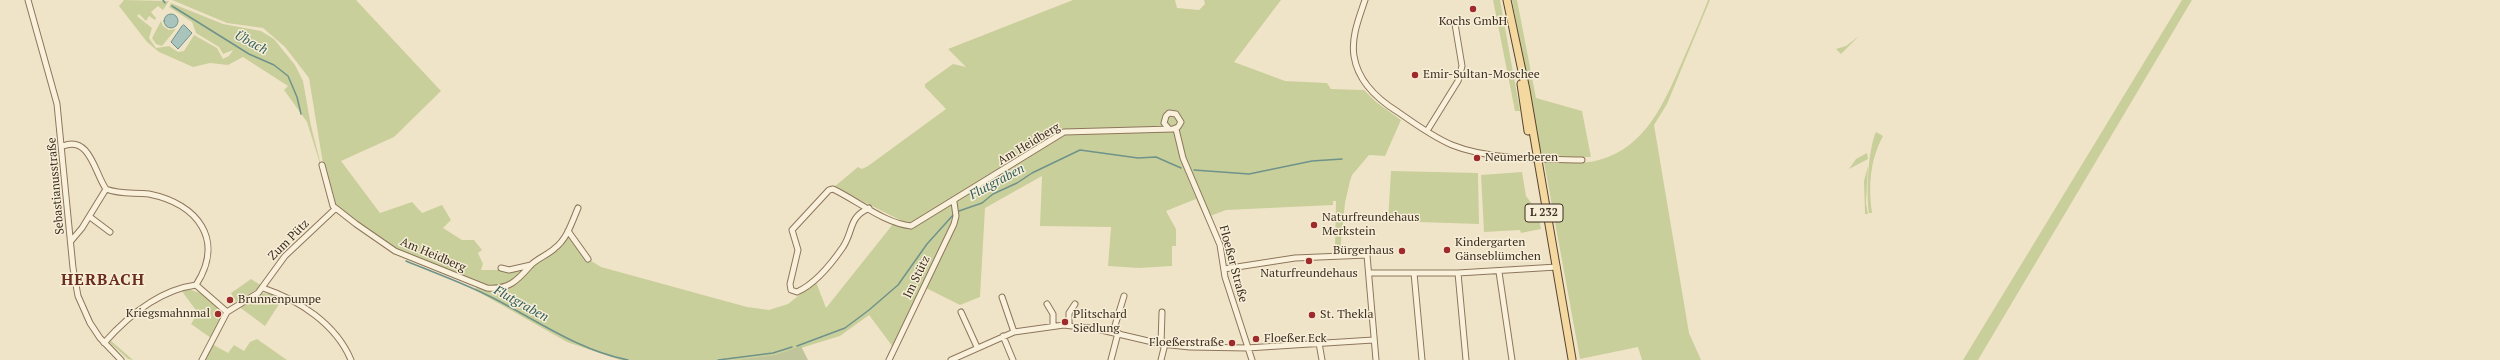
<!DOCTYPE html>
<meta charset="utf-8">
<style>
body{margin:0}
canvas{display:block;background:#f0e4c8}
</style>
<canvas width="2500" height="360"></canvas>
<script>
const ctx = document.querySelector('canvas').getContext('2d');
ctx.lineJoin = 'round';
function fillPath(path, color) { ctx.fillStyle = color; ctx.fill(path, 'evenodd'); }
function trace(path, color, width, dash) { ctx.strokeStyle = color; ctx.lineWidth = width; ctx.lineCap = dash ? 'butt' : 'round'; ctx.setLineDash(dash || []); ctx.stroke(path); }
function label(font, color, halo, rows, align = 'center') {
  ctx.font = font + ' "PT Serif",serif'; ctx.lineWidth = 3; ctx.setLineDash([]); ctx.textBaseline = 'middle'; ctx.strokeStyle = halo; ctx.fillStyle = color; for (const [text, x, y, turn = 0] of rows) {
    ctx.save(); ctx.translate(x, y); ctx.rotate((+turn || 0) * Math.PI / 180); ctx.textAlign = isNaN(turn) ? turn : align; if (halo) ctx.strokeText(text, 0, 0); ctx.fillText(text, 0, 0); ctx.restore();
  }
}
const green = new Path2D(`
 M124 0 169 1 163 10 158 6 151 12 156 18 155 20 149 16 146 21 139 14 137 16 152 28 149 38 156 48 169 46 178 52 184 51 194 35 217 48 223 59 229 56 233 50 223 54 219 47 196 33 192 22 169 7 171 3 223 24 261 31 274 39 295 65 303 81 311 126 323 173 307 122 284 90 288 86 243 57 228 65 210 63 193 67 159 52 147 42 119 6Z
 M172 0H356L441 91 394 137 341 161 380 213 412 202 422 213 442 205 451 220 443 228 462 240H474L482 250 478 253 483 264 481 270H514L542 255 547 257 555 252 569 233 583 256 601 267 747 307 769 310 788 304 816 282 826 308 893 224 897 225 900 220 834 187 858 167 862 169 868 166 946 109 925 87V84L953 64 966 67 948 49 1073 0H1175L1177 8 1199 10 1205 4 1204 0H1281L1234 62 1285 81 1327 83 1331 89 1364 90 1376 102 1401 120 1385 156 1369 155 1352 175 1350 181 1345 203 1340 251H1335L1336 201H1333V205L1226 210 1205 218 1196 199 1166 211 1176 229V246H1172V266L1139 268 1108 266 1111 227 1040 226 1042 176 985 208 980 297 960 305 922 286 893 347 869 315 840 336 778 355 745 360H620L567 342 475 290 477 285 391 249 336 206 323 168 325 165 323 164 309 78 285 47 263 28 227 23Z
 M1493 0H1500L1520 111H1515Z
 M1512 0H1517L1536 98 1582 111 1591 157 1542 158Z
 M1708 0H1710L1667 104 1654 125 1689 333 1701 360H1642L1638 347 1580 359 1544 162C1562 162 1581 165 1599 160 1646 147 1664 103 1682 62 1691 41 1700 21 1708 0Z
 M2182 0H2192L1978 360H1963Z
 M161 21 163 26 169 30 176 29 162 46 156 44 152 38Z
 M1859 36 1841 54 1836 49 1846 46Z
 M1876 132 1883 136C1870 160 1868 186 1872 213H1869C1866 194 1868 149 1876 132Z
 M1867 153 1868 159 1849 169 1856 159Z
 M1868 166 1866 203 1868 214H1865L1864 181Z
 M1391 171 1478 173 1479 224 1388 221Z
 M1522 172 1526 196 1538 212 1541 229 1521 233 1520 230 1484 232 1481 175Z
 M251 279 262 286 236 302 231 293Z
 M188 289 200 293 217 307 216 315 221 319 211 338 191 324 198 313 181 290Z
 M262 293 277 295 283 298 265 326 238 306Z
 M257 339 287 360H204L212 344 228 353 234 345 244 351 250 342Z
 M110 340 133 360 128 359 109 342Z`);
const cemetery = new Path2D(`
 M801 346 808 360H737L776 355Z`);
const water = new Path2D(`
 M164 21a7 7 0 1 1 14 0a7 7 0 1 1-14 0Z
 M184 25 192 33 178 49 171 42 182 26Z`);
const stream = new Path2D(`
 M163 0 165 3
 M172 6 249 54 274 65 288 76 297 97 301 114
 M1194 170 1249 174 1312 161 1342 159
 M956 212 982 203 993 194 1017 183 1032 173 1080 150 1138 158 1156 157 1181 168
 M406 261C435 273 466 284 493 298 538 321 578 350 628 360
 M797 346 845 328 869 310 898 285 927 244 954 214
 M718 360 773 353 792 347`);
const minor = new Path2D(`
 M28 0 57 104 73 268 78 296 90 323 100 338 121 360
 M1365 0C1359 18 1351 37 1354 56 1358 82 1377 99 1398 112 1415 124 1433 137 1452 145 1489 160 1543 159 1582 160
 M1176 129 1183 158 1220 245 1225 277 1252 360
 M1427 131 1458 81 1462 66 1455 24
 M63 146C90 135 95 174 106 189 121 195 134 192 149 194 198 204 225 240 196 285
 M322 165 333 206 356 224 395 251 487 288C508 290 517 281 530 266 536 259 548 255 555 248 567 239 572 222 578 208
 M869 208C848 218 854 230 843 247 832 263 815 284 797 292L791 290 790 284 798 250 792 230 829 190 833 189C858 201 884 223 911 226L1064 132 1173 129 1178 127 1181 122 1176 114 1169 113 1166 116 1164 123 1169 129
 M90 217 110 232
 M568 231 588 259
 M71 241 82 228 106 189
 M501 268 509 270 531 265
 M1224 269 1295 258 1367 255 1376 360
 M1499 272 1512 360
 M1370 273H1458L1557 267
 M1414 273 1422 360
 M1458 273 1466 360
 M196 285 227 312
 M263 288C299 300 336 324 351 360
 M1002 297 1014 332
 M1047 304 1053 314V326
 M961 312 977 347
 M1069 325V313L1075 304
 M1113 332 1124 296
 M1003 336 1013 360
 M104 343C128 316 159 290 196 285
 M1319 343 1322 360
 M1161 344 1162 312
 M202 360 227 312 258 293 285 256 335 209
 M889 360 954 224 956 216 954 202
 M951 360 1014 332 1064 325 1097 329 1161 344 1190 347 1247 348 1373 340
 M1111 360 1118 333
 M1161 360 1165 344`);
const major = new Path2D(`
 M1507 0 1526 90 1572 359
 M1521 84 1528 131`);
const markers = [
 [1473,9,4,"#9e2a2b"],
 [1415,75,4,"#9e2a2b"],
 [1477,158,4,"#9e2a2b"],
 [1314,225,4,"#9e2a2b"],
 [1447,250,4,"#9e2a2b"],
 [1402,251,4,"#9e2a2b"],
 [1309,261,4,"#9e2a2b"],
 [230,300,4,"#9e2a2b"],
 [218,314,4,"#9e2a2b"],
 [1312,315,4,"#9e2a2b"],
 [1065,322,4,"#9e2a2b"],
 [1256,339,4,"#9e2a2b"],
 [1232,343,4,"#9e2a2b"]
];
const shields = [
 [1544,213,38]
];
const shieldNames = [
 ["L 232",1544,213]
];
const poiNames = [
 ["Kochs GmbH",1473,22,"center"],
 ["Emir-Sultan-Moschee",1423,75],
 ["Neumerberen",1485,158],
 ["Naturfreundehaus",1322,218],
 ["Merkstein",1322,232],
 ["Kindergarten",1455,243],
 ["Gänseblümchen",1455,257],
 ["Bürgerhaus",1394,251,"right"],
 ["Naturfreundehaus",1309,274,"center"],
 ["Brunnenpumpe",238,300],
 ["Kriegsmahnmal",210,314,"right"],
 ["Plitschard",1073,315],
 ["Siedlung",1073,329],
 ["St. Thekla",1320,315],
 ["Floeßer Eck",1264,339],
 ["Floeßerstraße",1224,343,"right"]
];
const streetNames = [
 ["Am Heidberg",1029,144,-31],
 ["Sebastianusstraße",56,186,-95],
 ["Zum Pütz",289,240,-45],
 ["Am Heidberg",433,255,23],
 ["Floeßer Straße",1233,264,75],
 ["Im Stütz",917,277,-64]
];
const waterNames = [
 ["Übach",251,43,28],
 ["Flutgraben",997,182,-28],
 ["Flutgraben",521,304,29]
];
const districtNames = [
 ["HERBACH",103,280]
];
fillPath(green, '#c9cf9b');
fillPath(cemetery, '#bfc49a');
fillPath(water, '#a9c4bc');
trace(water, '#6f938a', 1);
trace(stream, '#6f938a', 1.5);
trace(minor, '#8d765c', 7);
trace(major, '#5b4430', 9);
trace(minor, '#faf1dc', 5);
trace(major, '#f3d9a0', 7);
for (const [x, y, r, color] of markers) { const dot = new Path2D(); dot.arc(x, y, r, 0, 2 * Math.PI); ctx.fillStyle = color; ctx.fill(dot); trace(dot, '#f7eed8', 1.5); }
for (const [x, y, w] of shields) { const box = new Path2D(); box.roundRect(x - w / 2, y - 9, w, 18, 3); ctx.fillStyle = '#f7eed8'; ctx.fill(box); trace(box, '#3d2e20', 1); }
label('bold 11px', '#3d2e20', null, shieldNames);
label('12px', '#3d2e20', '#f7eed8', poiNames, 'left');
label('12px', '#3d2e20', '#f7eed8', streetNames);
label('italic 13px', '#2f5d5a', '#f7eed8', waterNames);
ctx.letterSpacing = '1px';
label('bold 16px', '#6b2e1e', '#f7eed8', districtNames);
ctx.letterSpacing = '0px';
</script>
